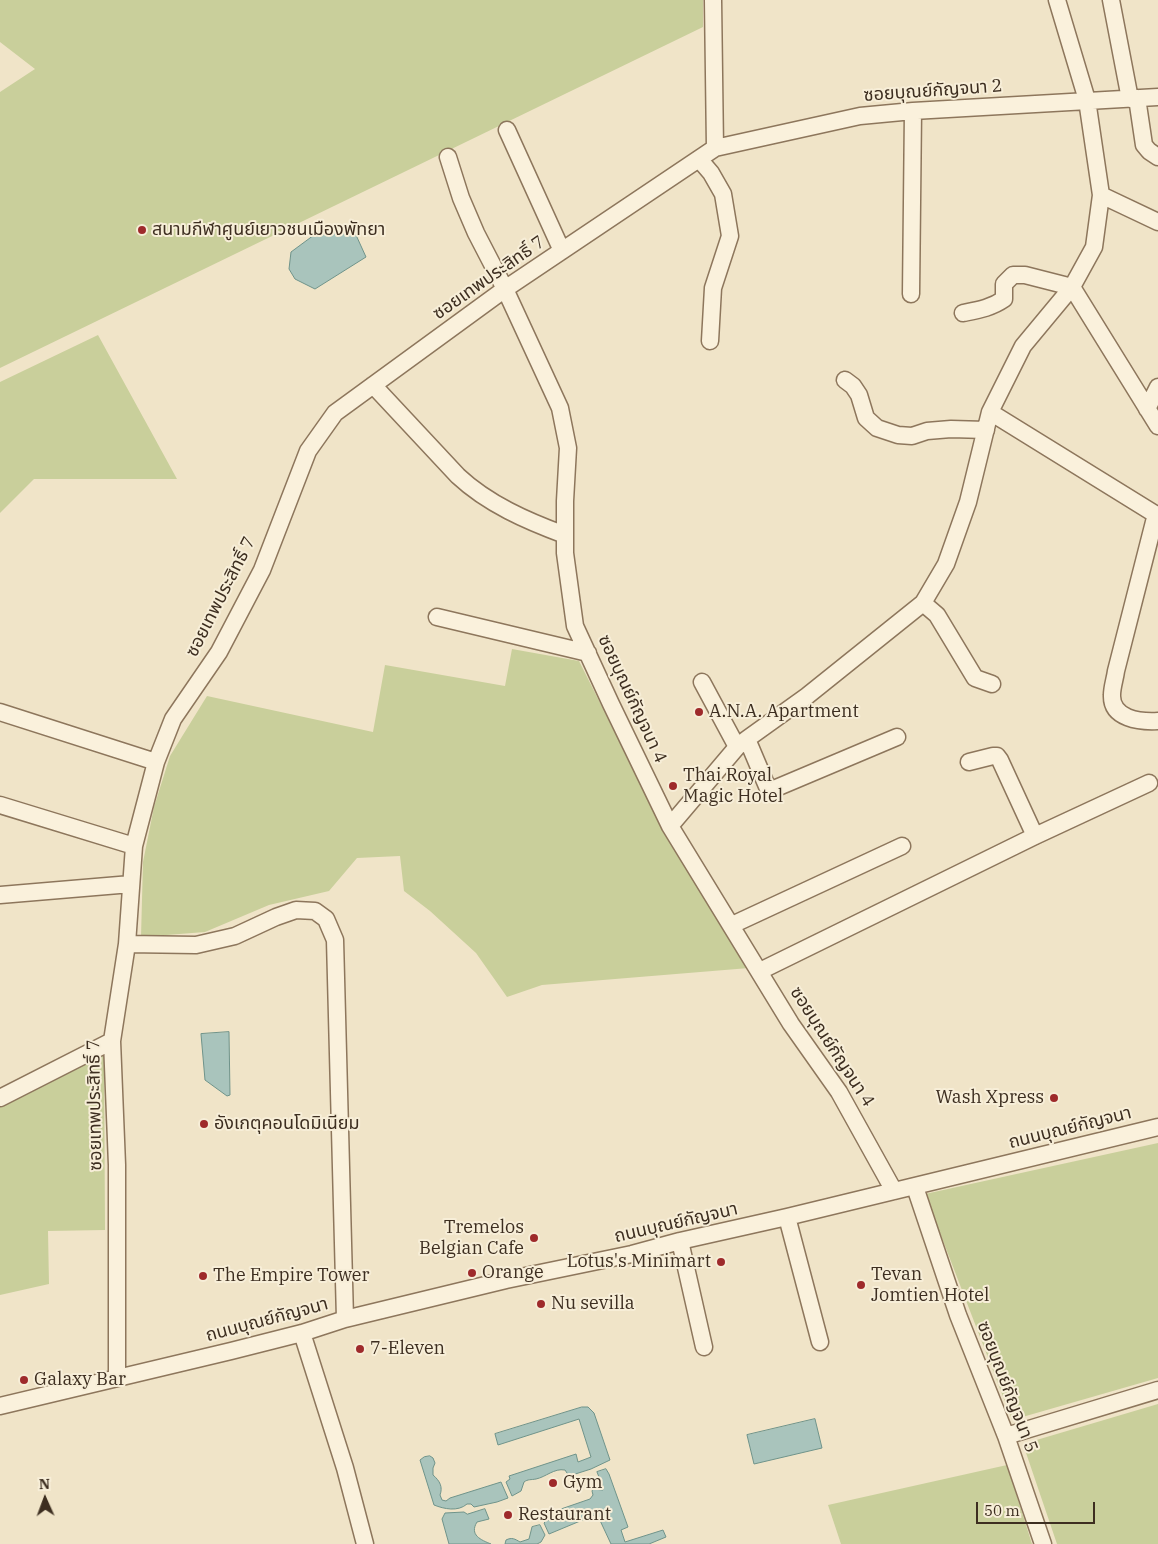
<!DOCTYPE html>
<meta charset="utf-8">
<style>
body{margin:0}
#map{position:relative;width:1158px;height:1544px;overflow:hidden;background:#f0e4c8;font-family:"IBM Plex Serif",serif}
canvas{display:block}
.north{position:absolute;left:20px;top:1474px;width:50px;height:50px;-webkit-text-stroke:4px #f7eed8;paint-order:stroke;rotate:358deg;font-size:14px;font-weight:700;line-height:20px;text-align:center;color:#3d2e20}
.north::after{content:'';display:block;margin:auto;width:18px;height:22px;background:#3d2e20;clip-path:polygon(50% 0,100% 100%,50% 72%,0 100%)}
.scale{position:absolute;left:976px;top:1502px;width:119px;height:22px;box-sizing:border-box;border:2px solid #3d2e20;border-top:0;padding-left:6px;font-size:15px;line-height:18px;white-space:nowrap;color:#3d2e20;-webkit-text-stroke:4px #f7eed8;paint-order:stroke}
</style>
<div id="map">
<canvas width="1158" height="1544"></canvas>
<div class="north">N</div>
<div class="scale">50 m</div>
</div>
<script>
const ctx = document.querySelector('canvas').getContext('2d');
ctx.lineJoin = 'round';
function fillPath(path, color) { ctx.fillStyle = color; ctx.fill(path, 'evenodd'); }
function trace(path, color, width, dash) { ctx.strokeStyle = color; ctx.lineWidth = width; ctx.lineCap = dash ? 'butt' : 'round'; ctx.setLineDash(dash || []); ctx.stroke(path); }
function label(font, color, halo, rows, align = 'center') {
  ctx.font = font + ' "IBM Plex Serif","Noto Sans Thai",serif'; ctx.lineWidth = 4; ctx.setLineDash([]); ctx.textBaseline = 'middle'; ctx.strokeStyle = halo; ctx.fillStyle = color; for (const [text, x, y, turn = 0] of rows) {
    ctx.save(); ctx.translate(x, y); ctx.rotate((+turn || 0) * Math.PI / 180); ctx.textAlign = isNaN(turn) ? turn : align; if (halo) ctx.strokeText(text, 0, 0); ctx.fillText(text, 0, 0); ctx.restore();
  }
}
const green = new Path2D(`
 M0 0H703V27L0 368V92L35 69 0 42Z
 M98 335 177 479H34L0 513V382Z
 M512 649 579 661 668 838 749 968 542 985 507 997 476 953 430 911 404 891 400 856 357 858 329 891 269 905 205 932 141 937 143 862 154 807 170 756 207 696 373 732 385 665 505 686Z
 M104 1051 105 1230 48 1231 49 1284 0 1295V1102Z
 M1158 1143V1378L1012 1420 925 1194Z
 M1158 1404V1544H1057L1023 1444Z
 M1007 1465 1032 1544H841L828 1505Z`);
const water = new Path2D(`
 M336 224 356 235 366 257 315 289 295 279 289 269 291 252 314 235Z
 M229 1032 230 1095 227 1096 205 1080 201 1034Z
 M582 1407H588L594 1413 610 1460 591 1469 569 1476 565 1470C554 1468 546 1477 536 1479 531 1480 528 1479 524 1482L521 1491 512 1496 506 1482 510 1479 509 1476 576 1454 578 1462 591 1457 579 1419 498 1445 495 1434Z
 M815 1419 822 1448 754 1464 747 1435Z
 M430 1456 433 1458 435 1463 433 1468V1475C440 1481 443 1487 440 1495L442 1500 446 1501 450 1498 501 1482 508 1498 497 1502 474 1507 471 1504H467C458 1512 444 1509 434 1505L420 1460 424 1457Z
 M606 1469 609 1474 628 1527 621 1530 625 1542 663 1530 666 1537 649 1544H611L597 1514 549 1534 544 1523 547 1520 557 1521 565 1518 561 1509 590 1499 593 1495 592 1491 593 1489 603 1490V1487L597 1472Z
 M485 1509 489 1519 477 1522C469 1535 481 1540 491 1544H449L442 1519 445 1513 464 1512 467 1514Z
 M540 1525 545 1535 541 1542 537 1544H505L506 1540C512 1537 515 1539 520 1542L529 1539 532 1527Z`);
const minor = new Path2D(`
 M713 0 715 148
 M1111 0 1130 99
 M1137 98 1144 145 1149 151 1158 157
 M507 130 562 251
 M448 157 461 198 476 233 505 289 560 408 568 448 565 501V553L575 626 611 704 670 826 791 1024 839 1092 894 1191
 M699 159 711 173 723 194 730 236 713 288 710 341
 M1101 195 1158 222
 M911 294 913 111
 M963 313C978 310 991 308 1004 299V284L1013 275H1025L1072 287 1158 426
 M845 380 853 386 859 395 866 418 877 428 898 435 912 436 927 431 951 429 986 430
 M373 385 458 476C488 504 527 521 565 535
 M1147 409 1158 387
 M990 412 1158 516
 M1156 514 1116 671C1115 679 1112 687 1112 695 1111 719 1140 722 1158 721
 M923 603 937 615 975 678 992 684
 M437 617 588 653
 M702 682 737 747
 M0 712 156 762
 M747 739 769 791 897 737
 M969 762 993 756H997L1000 760 1035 836
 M0 805 134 846
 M670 826 737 747 747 739 807 696 923 603 946 564 968 502 990 412 1023 346 1072 287 1094 247 1101 195 1087 100 1057 0
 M0 895 131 884
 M732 925 902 846
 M127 944 196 945 235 936 276 917 296 910 315 911 326 919 335 940 345 1319
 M760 971 1035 836 1149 783
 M0 1098 112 1041
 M915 1187 958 1315 1006 1436 1043 1544
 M787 1217 820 1342
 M680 1241 704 1347
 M302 1333 345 1468 365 1544
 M117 1378V1165L112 1041 127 944 134 846 156 762 173 719 219 652 262 570 308 451 335 413 505 289 715 148 860 116 913 111 1158 97
 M0 1406 231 1351 302 1333 345 1319 506 1280 632 1254 680 1241 787 1217 1158 1127
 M1006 1436 1158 1390`);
const markers = [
 [142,230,5,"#9e2a2b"],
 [699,712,5,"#9e2a2b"],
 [673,786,5,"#9e2a2b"],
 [1054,1098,5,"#9e2a2b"],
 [204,1124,5,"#9e2a2b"],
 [534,1238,5,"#9e2a2b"],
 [721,1262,5,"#9e2a2b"],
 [472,1273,5,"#9e2a2b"],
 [203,1276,5,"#9e2a2b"],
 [861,1285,5,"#9e2a2b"],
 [541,1304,5,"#9e2a2b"],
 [360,1349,5,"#9e2a2b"],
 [24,1380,5,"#9e2a2b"],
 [553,1483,5,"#9e2a2b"],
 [508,1515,5,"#9e2a2b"]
];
const streetNames = [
 ["ซอยบุณย์กัญจนา 2",933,91,-4],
 ["ซอยเทพประสิทธิ์ 7",489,278,-35],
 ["ซอยเทพประสิทธิ์ 7",221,597,-63],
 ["ซอยบุณย์กัญจนา 4",632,699,65],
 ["ซอยบุณย์กัญจนา 4",832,1047,57],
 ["ซอยเทพประสิทธิ์ 7",95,1105,-91],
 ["ถนนบุณย์กัญจนา",1070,1128,-14],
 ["ถนนบุณย์กัญจนา",676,1223,-13],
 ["ถนนบุณย์กัญจนา",267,1320,-15],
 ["ซอยบุณย์กัญจนา 5",1007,1387,69]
];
const poiNames = [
 ["สนามกีฬาศูนย์เยาวชนเมืองพัทยา",152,230],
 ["A.N.A. Apartment",709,712],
 ["Thai Royal",683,776],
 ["Magic Hotel",683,797],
 ["Wash Xpress",1044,1098,"right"],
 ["อังเกตุคอนโดมิเนียม",214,1124],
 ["Tremelos",524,1228,"right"],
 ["Belgian Cafe",524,1249,"right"],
 ["Lotus's Minimart",711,1262,"right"],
 ["Orange",482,1273],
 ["Tevan",871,1275],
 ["Jomtien Hotel",871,1296],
 ["The Empire Tower",213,1276],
 ["Nu sevilla",551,1304],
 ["7-Eleven",370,1349],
 ["Galaxy Bar",34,1380],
 ["Gym",563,1483],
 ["Restaurant",518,1515]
];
fillPath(green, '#c9cf9b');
fillPath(water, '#a9c4bc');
trace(water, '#6f938a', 1);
trace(minor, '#8d765c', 19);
trace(minor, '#faf1dc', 16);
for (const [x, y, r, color] of markers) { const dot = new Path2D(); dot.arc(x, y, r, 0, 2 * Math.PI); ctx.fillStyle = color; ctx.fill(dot); trace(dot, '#f7eed8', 2); }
label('18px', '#3d2e20', '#f7eed8', streetNames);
label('18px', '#3d2e20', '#f7eed8', poiNames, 'left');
</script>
